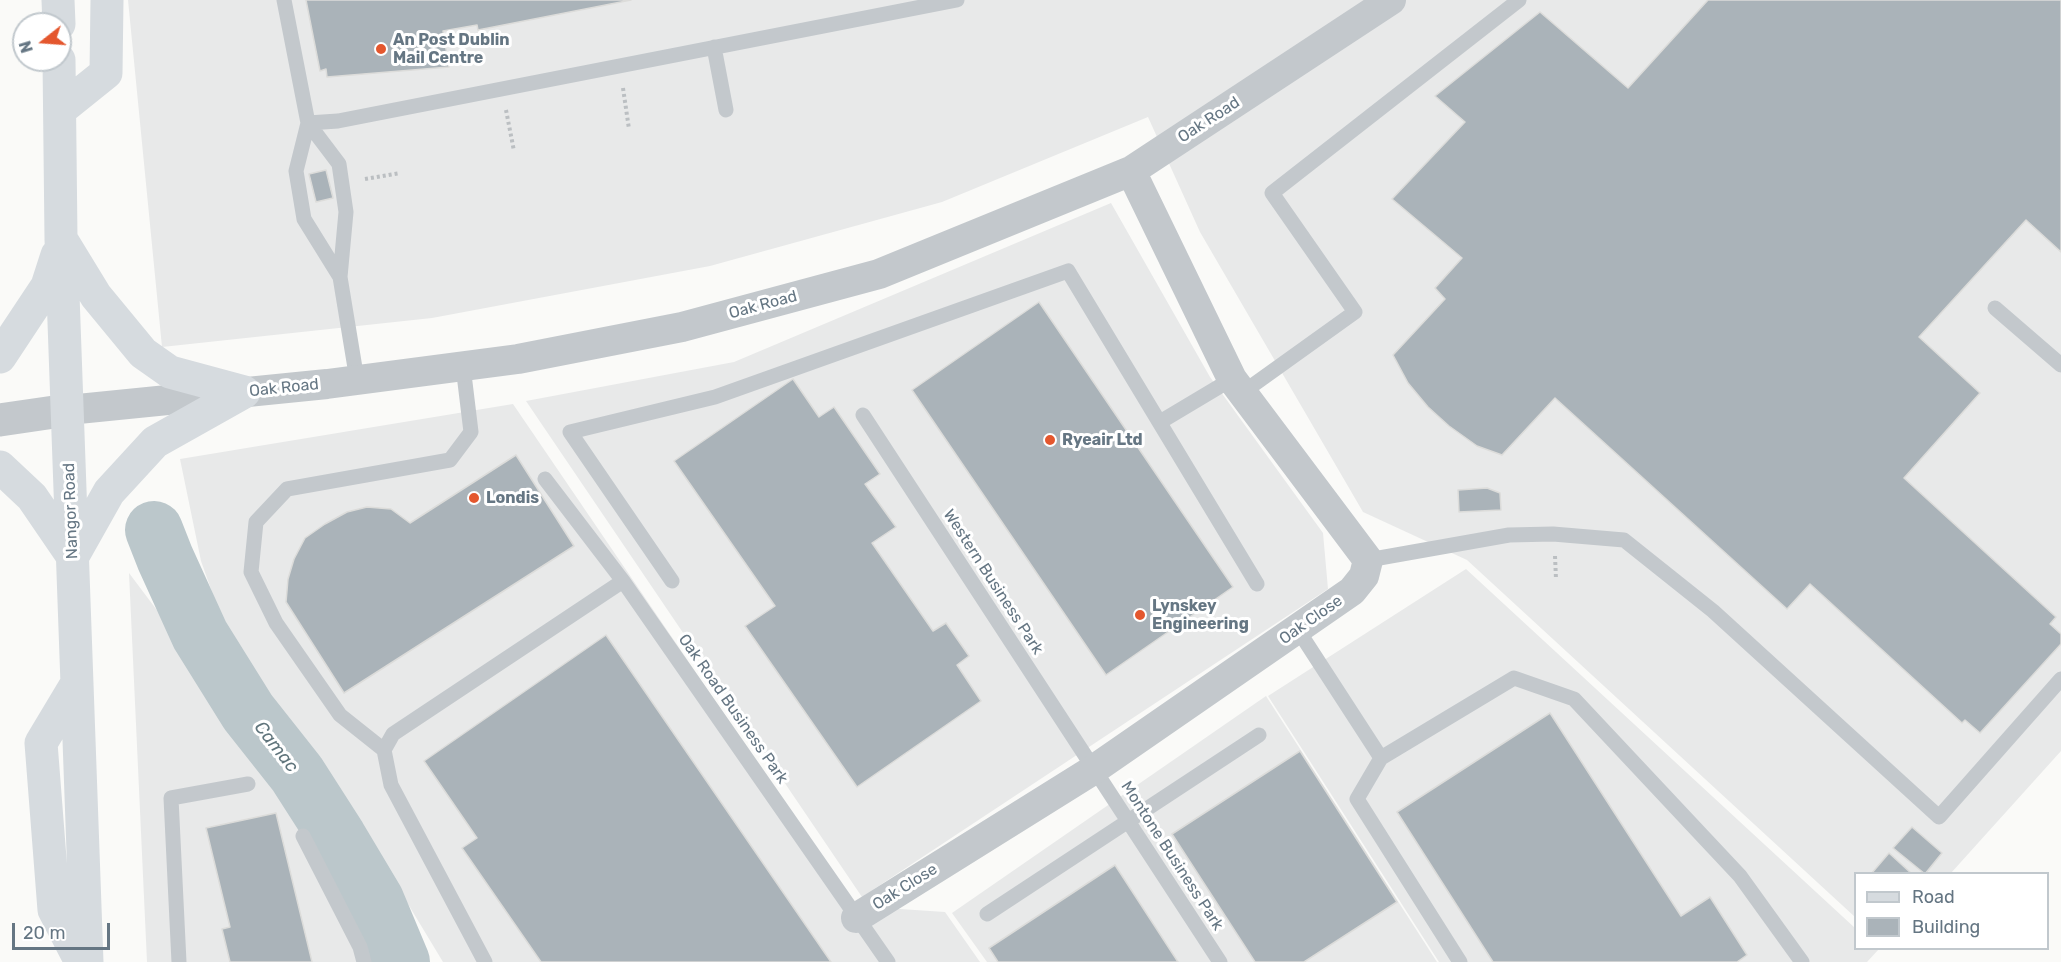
<!DOCTYPE html>
<style>
body{margin:0}
#map{position:relative;width:2061px;height:962px;overflow:hidden;background:#fafaf8;font-family:Rubik,sans-serif}
canvas{display:block}
.legend{position:absolute;left:1854px;top:872px;width:195px;height:78px;box-sizing:border-box;background:#fff;border:2px solid #c1c8cd;margin:0;padding:8px 10px;list-style:none;font-size:18px;color:#657683}
.legend li{display:flex;align-items:center;gap:12px;height:30px}
.legend b{width:30px;border:2px solid #c1c8cd}
.north{position:absolute;left:12px;top:12px;width:60px;height:60px;box-sizing:border-box;background:#fff;border:2px solid #c1c8cd;border-radius:50%;rotate:253deg;font-size:16px;font-weight:700;line-height:24px;text-align:center;color:#657683}
.north::after{content:'';display:block;margin:auto;width:21px;height:27px;background:#e4572e;clip-path:polygon(50% 0,100% 100%,50% 72%,0 100%)}
.scale{position:absolute;left:12px;top:923px;width:98px;height:27px;box-sizing:border-box;border:3px solid #657683;border-top:0;padding-left:8px;font-size:18px;line-height:21px;white-space:nowrap;color:#657683;-webkit-text-stroke:4px #fff;paint-order:stroke}
</style>
<div id="map">
<canvas width="2061" height="962"></canvas>
<ul class="legend">
<li><b style="height:8px;background:#d6dbdf"></b>Road</li>
<li><b style="height:16px;background:#aab3b9"></b>Building</li>
</ul>
<div class="north">N</div>
<div class="scale">20 m</div>
</div>
<script>
const ctx = document.querySelector('canvas').getContext('2d');
ctx.lineJoin = 'round';
function fillPath(path, color) { ctx.fillStyle = color; ctx.fill(path, 'evenodd'); }
function trace(path, color, width, dash) { ctx.strokeStyle = color; ctx.lineWidth = width; ctx.lineCap = dash ? 'butt' : 'round'; ctx.setLineDash(dash || []); ctx.stroke(path); }
function label(font, color, halo, rows, align = 'center') {
  ctx.font = font + ' Rubik,sans-serif'; ctx.lineWidth = 6; ctx.setLineDash([]); ctx.textBaseline = 'middle'; ctx.strokeStyle = halo; ctx.fillStyle = color; for (const [text, x, y, turn = 0] of rows) {
    ctx.save(); ctx.translate(x, y); ctx.rotate((+turn || 0) * Math.PI / 180); ctx.textAlign = isNaN(turn) ? turn : align; if (halo) ctx.strokeText(text, 0, 0); ctx.fillText(text, 0, 0); ctx.restore();
  }
}
const built = new Path2D(`
 M128 0H2061V751L1951 873 1856 874 1855 917 1467 560 1363 512 1200 232 1148 117 942 202 710 266 432 318 162 347Z
 M1111 203 1210 377 1323 533 1328 589 862 897 526 401 734 362Z
 M513 404 855 906 945 912 980 962H443L335 783 244 660 223 623 201 561 180 459Z
 M1466 569 1855 928 1856 948 1879 949 1867 962H1439L1268 696Z
 M129 573 259 746 362 905 379 962H147Z
 M1266 696 1437 962H987L952 913Z`);
const river = new Path2D(`
 M154 530 165 558 200 635 248 712 297 774 338 838 375 900 401 962`);
const building = new Path2D(`
 M306 0H631L478 30 477 25 443 31 449 67 327 77 326 69 320 71Z
 M1708 0H2061V252L2026 220 1919 337 1980 393 1904 478 2056 617 2050 624 2061 634V644L1980 733 1965 720 1962 723 1810 584 1787 609 1555 398 1502 455 1477 446 1449 426 1428 407 1408 383 1393 355 1445 299 1435 288 1462 258 1392 199 1465 122 1435 96 1540 12 1628 88Z
 M326 170 333 198 316 202 309 174Z
 M1039 302 1233 587 1106 675 912 390Z
 M793 379 819 417 834 407 880 474 865 484 896 527 872 543 933 631 946 623 969 656 957 665 981 701 857 787 745 626 775 606 674 461Z
 M516 455 574 546 344 693 286 602 288 579 294 559 305 538 325 524 347 512 367 507 391 509 410 523Z
 M1487 488 1500 493 1501 510 1459 512 1458 490Z
 M606 635 831 962H541L462 848 477 838 424 761Z
 M1550 713 1681 916 1710 897 1747 955 1737 962H1493L1397 812Z
 M1300 751 1397 902 1304 962H1255L1172 834Z
 M276 813 312 962H230L222 929 230 927 206 828Z
 M1912 827 1942 853 1925 874 1893 848Z
 M1889 853 1912 874H1871Z
 M1115 865 1178 962H998L989 948Z`);
const path = new Path2D(`
 M623 88 629 129
 M506 110 514 151
 M365 179 400 173
 M1555 556 1556 579`);
const service = new Path2D(`
 M284 0 308 123 338 121 957 0
 M714 47 726 110
 M340 277 304 219 296 171 308 123 339 164 346 212 340 277 357 380
 M1995 308 2061 365
 M1242 393 1355 312 1272 193 1519 0
 M863 415 1220 962
 M1160 422 1232 379
 M545 479 623 581 888 962
 M1368 560 1509 535 1553 534 1624 540 1713 611 1939 817 2061 679
 M672 581 570 432 715 397 1068 271 1257 584
 M1298 630 1381 758
 M384 750 340 715 276 623 251 572 256 522 287 489 450 460 471 432 463 366
 M303 836 360 947 364 962
 M987 914 1259 735
 M179 962 171 798 248 784
 M485 962 391 785 384 750 393 734 623 581
 M1460 962 1357 799 1381 758 1514 678 1574 699 1740 876 1802 962`);
const minor = new Path2D(`
 M68 410 327 384 518 359 682 327 879 274 1131 171 1391 0
 M856 918 1093 770 1352 591 1364 576 1368 560 1232 379 1131 171`);
const tertiary = new Path2D(`
 M0 420 68 410`);
const secondary = new Path2D(`
 M58 0 59 24
 M59 60 61 239 87 962
 M60 110 106 73 107 0
 M63 242 96 296 143 353 170 372 244 392
 M0 357 47 286 57 255
 M0 467 32 497 73 557
 M73 556 109 492 155 442 244 392
 M77 683 41 743 54 910 81 962`);
const markers = [
 [381,49,6,"#e4572e"],
 [1050,440,6,"#e4572e"],
 [474,498,6,"#e4572e"],
 [1140,615,6,"#e4572e"]
];
const poiNames = [
 ["An Post Dublin",393,40],
 ["Mail Centre",393,58],
 ["Ryeair Ltd",1062,440],
 ["Londis",486,498],
 ["Lynskey",1152,606],
 ["Engineering",1152,624]
];
const streetNames = [
 ["Oak Road",1209,120,-33],
 ["Oak Road",763,305,-15],
 ["Oak Road",284,388,-6],
 ["Nangor Road",71,511,-92],
 ["Western Business Park",993,582,57],
 ["Oak Close",1311,620,-35],
 ["Oak Road Business Park",733,709,55],
 ["Montone Business Park",1172,856,57],
 ["Oak Close",905,887,-32]
];
const waterNames = [
 ["Camac",276,747,52]
];
fillPath(built, '#e8e9e9');
trace(river, '#bbc7cb', 58);
fillPath(building, '#aab3b9');
trace(building, '#dcdcda', 1.5);
trace(path, '#bbbfc2', 4, [3, 3]);
trace(service, '#c3c8cc', 15);
trace(minor, '#c3c8cc', 30);
trace(tertiary, '#c3c8cc', 33);
trace(secondary, '#d6dbdf', 33);
for (const [x, y, r, color] of markers) { const dot = new Path2D(); dot.arc(x, y, r, 0, 2 * Math.PI); ctx.fillStyle = color; ctx.fill(dot); trace(dot, '#fff', 2); }
label('bold 16px', '#657683', '#fff', poiNames, 'left');
label('16px', '#657683', '#fff', streetNames);
label('italic 18px', '#60757c', '#fff', waterNames);
</script>
